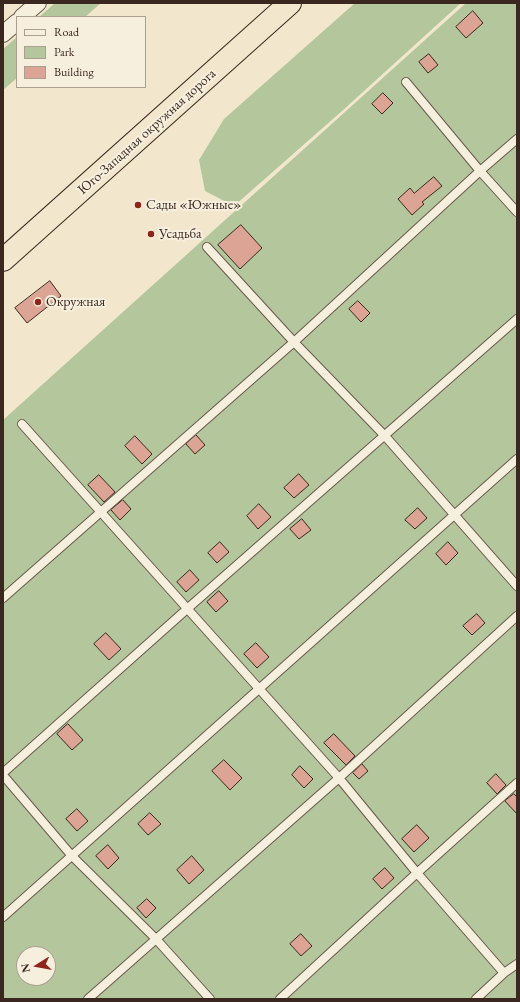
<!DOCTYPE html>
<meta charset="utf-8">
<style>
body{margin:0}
#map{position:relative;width:520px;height:1002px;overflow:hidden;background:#f2e7cc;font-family:"EB Garamond",serif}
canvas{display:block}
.frame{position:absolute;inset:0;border:4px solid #3a2820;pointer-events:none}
.legend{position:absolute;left:16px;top:16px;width:130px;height:72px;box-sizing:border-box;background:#f7efde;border:1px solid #ab9f92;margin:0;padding:5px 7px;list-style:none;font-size:12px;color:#3a2820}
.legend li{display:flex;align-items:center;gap:8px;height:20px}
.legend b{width:20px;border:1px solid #ab9f92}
.north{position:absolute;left:16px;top:946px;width:40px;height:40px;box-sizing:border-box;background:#f7efde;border:1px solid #ab9f92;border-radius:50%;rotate:259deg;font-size:11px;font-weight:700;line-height:16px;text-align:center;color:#3a2820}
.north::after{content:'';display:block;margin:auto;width:14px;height:18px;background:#8f2418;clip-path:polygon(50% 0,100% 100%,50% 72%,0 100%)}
</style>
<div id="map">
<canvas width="520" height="1002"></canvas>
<div class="frame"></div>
<ul class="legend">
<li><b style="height:5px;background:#f7efde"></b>Road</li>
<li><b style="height:11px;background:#b4c79c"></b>Park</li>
<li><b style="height:11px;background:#dca494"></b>Building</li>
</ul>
<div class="north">N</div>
</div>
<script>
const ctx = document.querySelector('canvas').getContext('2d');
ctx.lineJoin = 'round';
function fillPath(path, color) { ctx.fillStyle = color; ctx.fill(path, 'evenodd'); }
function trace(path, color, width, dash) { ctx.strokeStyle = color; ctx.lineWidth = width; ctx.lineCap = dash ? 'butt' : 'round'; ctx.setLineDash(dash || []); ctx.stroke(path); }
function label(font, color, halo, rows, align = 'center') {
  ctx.font = font + ' "EB Garamond",serif'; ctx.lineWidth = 4; ctx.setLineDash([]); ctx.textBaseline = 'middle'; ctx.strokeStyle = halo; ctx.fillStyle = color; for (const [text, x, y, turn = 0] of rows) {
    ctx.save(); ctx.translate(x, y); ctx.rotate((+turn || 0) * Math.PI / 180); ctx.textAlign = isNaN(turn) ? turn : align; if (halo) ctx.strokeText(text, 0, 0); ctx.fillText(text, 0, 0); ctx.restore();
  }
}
const green = new Path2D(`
 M55 3H101L85 17H39Z
 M355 3H461L342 111 234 206 205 191 199 160 224 119Z
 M466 3H517V999H3V420ZM24 954H48V978H24Z
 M17 37V78L3 90V49Z`);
const building = new Path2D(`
 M473 11 483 23 466 38 456 27Z
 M429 54 438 65 428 73 419 62Z
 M383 93 393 103 382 114 372 104Z
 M434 177 442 186 422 202 424 204 412 215 398 199 410 188 414 193Z
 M241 225 262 248 240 269 218 245Z
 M50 281 61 296 27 323 15 308Z
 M358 301 370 313 361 322 349 309Z
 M196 435 205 445 195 454 186 444Z
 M135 436 152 454 142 464 125 446Z
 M299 474 309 485 294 498 284 488Z
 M99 475 115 492 104 502 88 485Z
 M123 500 131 509 120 520 111 510Z
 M259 504 271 517 258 529 247 516Z
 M418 508 427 518 415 529 405 520Z
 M302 519 311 530 299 539 290 529Z
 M220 542 229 552 217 563 208 553Z
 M448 542 458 553 446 565 436 554Z
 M190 570 199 580 186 592 177 582Z
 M219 591 228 601 216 612 207 602Z
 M477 614 485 623 472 635 463 626Z
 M106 633 121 649 109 660 94 644Z
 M256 643 269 657 257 668 244 654Z
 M68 724 83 740 72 750 57 734Z
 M334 734 355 756 346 765 324 743Z
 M224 760 242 778 230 790 212 771Z
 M362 764 368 771 359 779 353 773Z
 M300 766 313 779 304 788 292 775Z
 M496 774 506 785 497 794 487 783Z
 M514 794 517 797V814L505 801Z
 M77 809 88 821 77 831 66 819Z
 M150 813 161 824 148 835 138 824Z
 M417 825 429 838 414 852 402 839Z
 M108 845 119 858 108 869 96 856Z
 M192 856 204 870 189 884 177 870Z
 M385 868 394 878 382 889 373 879Z
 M147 899 156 908 146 918 137 908Z
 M301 934 312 946 301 956 290 944Z`);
const service = new Path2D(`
 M406 82 480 171 517 212
 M207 247 294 342 385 436 517 586
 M22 424 339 778 417 873 504 973
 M3 598 294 342 480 171 517 139
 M3 773 187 609 517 319
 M3 775 72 856 156 939 210 999
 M3 917 517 459
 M88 999 339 778 517 616
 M280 999 417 873 517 783
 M476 999 504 973 517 964`);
const minor = new Path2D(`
 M22 17 38 3
 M3 34 17 22`);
const trunk = new Path2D(`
 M3 260 290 3`);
const markers = [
 [138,205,4,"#8f2418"],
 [151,234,4,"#8f2418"],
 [38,302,4,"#8f2418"]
];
const streetNames = [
 ["Юго-Западная окружная дорога",147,132,-42]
];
const poiNames = [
 ["Сады «Южные»",146,205],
 ["Усадьба",159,234],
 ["Окружная",46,302]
];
fillPath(green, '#b4c79c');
fillPath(building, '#dca494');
trace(building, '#3a2820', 1);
trace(service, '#68584b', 10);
trace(minor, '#68584b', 18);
trace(trunk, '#3a2820', 24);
trace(service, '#f7efde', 8);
trace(minor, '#f7efde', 16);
trace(trunk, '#f2e7cc', 22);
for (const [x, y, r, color] of markers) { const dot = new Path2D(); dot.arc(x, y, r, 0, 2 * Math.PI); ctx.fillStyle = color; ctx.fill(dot); trace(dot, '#f7efde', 1.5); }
label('14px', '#3a2820', '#f7efde', streetNames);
label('14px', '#3a2820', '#f7efde', poiNames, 'left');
</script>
